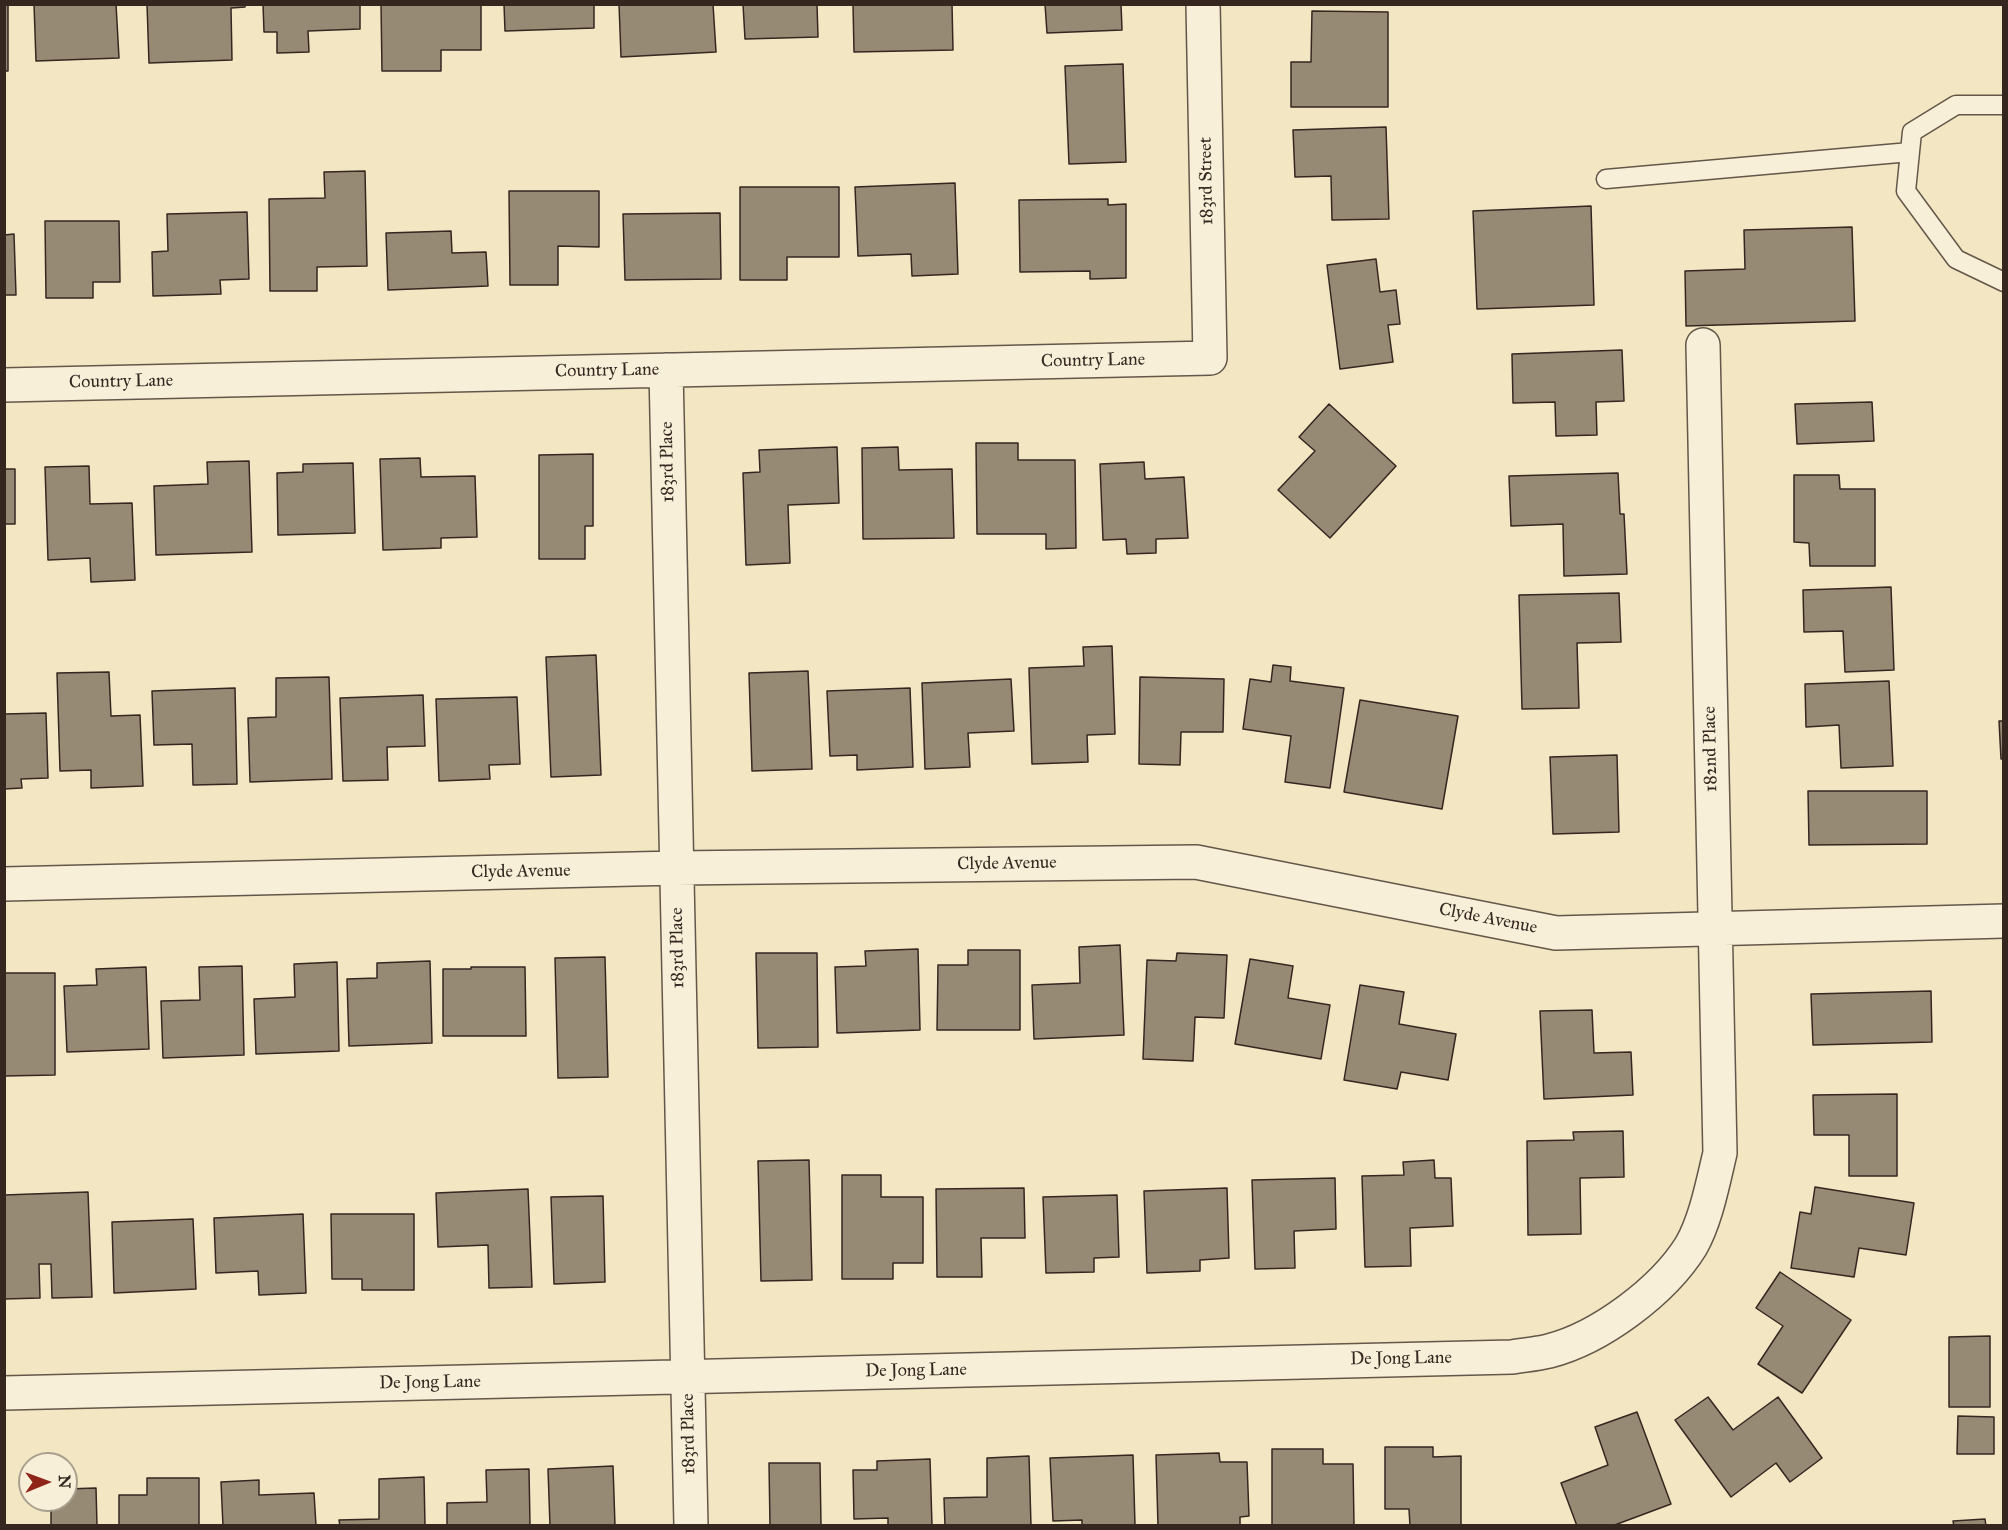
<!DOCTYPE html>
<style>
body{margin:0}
#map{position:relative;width:2008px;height:1530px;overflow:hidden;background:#f2e6c3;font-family:"IM FELL Great Primer",serif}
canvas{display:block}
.frame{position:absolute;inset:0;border:6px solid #352720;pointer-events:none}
.north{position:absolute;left:18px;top:1452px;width:60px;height:60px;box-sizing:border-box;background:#f7efd8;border:2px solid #a99f8e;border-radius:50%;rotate:89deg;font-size:16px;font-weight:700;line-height:24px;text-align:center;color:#352720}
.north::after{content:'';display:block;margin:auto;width:21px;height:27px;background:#8f2418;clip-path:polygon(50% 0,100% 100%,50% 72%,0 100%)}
</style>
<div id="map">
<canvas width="2008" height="1530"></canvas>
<div class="frame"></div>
<div class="north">N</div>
</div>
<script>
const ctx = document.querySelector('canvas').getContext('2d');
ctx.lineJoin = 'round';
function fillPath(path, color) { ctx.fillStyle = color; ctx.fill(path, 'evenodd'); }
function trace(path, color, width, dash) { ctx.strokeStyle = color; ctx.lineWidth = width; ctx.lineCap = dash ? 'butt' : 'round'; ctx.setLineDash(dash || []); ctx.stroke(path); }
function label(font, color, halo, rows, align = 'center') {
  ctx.font = font + ' "IM FELL Great Primer",serif'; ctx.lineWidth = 5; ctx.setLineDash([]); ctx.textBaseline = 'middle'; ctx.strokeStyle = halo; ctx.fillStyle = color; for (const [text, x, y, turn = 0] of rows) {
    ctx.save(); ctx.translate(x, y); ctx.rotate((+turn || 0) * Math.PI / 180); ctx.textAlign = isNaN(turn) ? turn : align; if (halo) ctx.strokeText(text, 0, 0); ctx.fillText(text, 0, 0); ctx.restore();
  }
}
const building = new Path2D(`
 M4 4H8V71H4Z
 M34 4H116L119 58 36 61Z
 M147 4H245V7L231 8 232 60 149 63Z
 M263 4H360V29L308 31 309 52 277 53V32H264Z
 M381 4H481V50H441V71H382Z
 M504 4H594V28L505 31Z
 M619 4H713L716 52 621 57Z
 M743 4H817L818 37 745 39Z
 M853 4H952L953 50 854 52Z
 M1045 4H1121L1122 30 1047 33Z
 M1312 11 1388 12V107H1291V62H1311Z
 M1123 64 1126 162 1069 164 1065 66Z
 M1386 127 1389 219 1332 220 1331 176 1295 177 1293 130Z
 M365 171 367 266 317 267V291H270L269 199 325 198 324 172Z
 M955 183 958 274 912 276 911 254 858 256 855 187Z
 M740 187H839V257H787V280H740Z
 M509 191H599V247L558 246V285H510Z
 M1108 199V205L1126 204V278L1090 279V271L1020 272 1019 200Z
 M1591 206 1594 305 1477 309 1473 211Z
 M247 212 249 279 220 280 221 294 153 296 152 252 168 251 167 214Z
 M720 213 721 279 625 280 623 214Z
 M45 221H119L120 282H93V298H46Z
 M1852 227 1855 321 1686 326 1685 271 1745 269 1744 230Z
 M451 231 452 253 486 252 488 286 388 290 386 233Z
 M14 234 16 295H4V235Z
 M1376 259 1380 292 1396 290 1400 324 1388 325 1393 362 1340 369 1327 265Z
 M1622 350 1624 401 1596 402 1597 435 1556 436 1555 402 1513 403 1512 354Z
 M1872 402 1874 441 1797 444 1795 404Z
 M1329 404 1396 466 1330 538 1278 490 1315 451 1299 437Z
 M976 443H1018V460H1075L1076 548 1046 549V534H977Z
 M837 447 839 503 788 505 790 563 746 565 743 473 760 472 759 450Z
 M898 447 899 470 952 469 954 538 863 539 862 448Z
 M593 454V526H585V559H539V455Z
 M420 458 421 477 475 476 477 537 441 538V548L383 550 380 459Z
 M249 461 252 552 156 555 154 486 208 484 207 462Z
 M1144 462 1145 479 1184 477 1188 538 1156 539V553L1127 554 1126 539 1103 540 1100 464Z
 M353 463 355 533 278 535 277 473 303 472V464Z
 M89 466 90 504 132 503 135 580 91 582 90 558 48 560 45 467Z
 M4 469H15V524H4Z
 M1618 473 1620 514H1624L1627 574 1564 576 1563 524 1511 526 1509 476Z
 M1794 475H1839L1840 489H1875V566H1810L1809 543 1794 542Z
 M1891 587 1894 670 1845 672 1843 631 1804 632 1803 590Z
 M1619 593 1621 642 1577 643 1579 708 1522 709 1519 595Z
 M1112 646 1115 734 1087 735 1088 762 1032 764 1029 668 1084 666 1083 647Z
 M596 655 601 775 551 777 546 657Z
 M1273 665 1291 667 1290 681 1344 688 1330 788 1285 782 1291 736 1243 729 1250 679 1271 682Z
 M808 671 812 769 752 771 749 673Z
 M109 672 111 716 140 715 143 786 91 788V770L60 771 57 673Z
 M329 677 332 779 250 782 248 718 276 717V678Z
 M1140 677 1224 679 1223 732H1181L1180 765 1139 764Z
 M1011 679 1014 731 968 733 970 767 925 769 922 683Z
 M1889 681 1893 766 1841 768 1839 725 1806 727 1805 684Z
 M235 688 237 784 193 785 192 744 154 745 152 691Z
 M910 688 913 767 857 770V755L830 756 827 691Z
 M423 695 425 746 387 747 388 780 343 781 340 698Z
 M517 697 520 764 489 765 490 779 439 781 436 699Z
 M1360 700 1458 716 1442 809 1344 792Z
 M46 713 48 778 21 779 22 788 4 789V714Z
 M1999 721H2004V759H2001Z
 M1617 755 1619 832 1553 834 1550 757Z
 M1808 791H1927V844L1809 845Z
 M1120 945 1124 1035 1034 1039 1032 985 1080 983 1079 947Z
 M918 949 920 1030 837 1033 835 967 866 966 865 951Z
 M968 950H1020V1030H937L938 965H968Z
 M756 953H817L818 1047 758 1048Z
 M1177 953 1227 955 1224 1018 1195 1017 1193 1061 1143 1059 1147 960 1176 961Z
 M605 957 608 1077 558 1078 555 958Z
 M1250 959 1293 966 1288 998 1330 1005 1321 1059 1235 1044Z
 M430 961 432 1043 349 1046 347 979 377 978V963Z
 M337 962 339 1051 256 1054 254 999 295 997 294 964Z
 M242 966 244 1055 163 1058 161 1001 200 1000 199 967Z
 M146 967 149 1049 67 1052 64 986 97 985 96 969Z
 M471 967H525L526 1036H443V969H471Z
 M4 973H55V1075L4 1076Z
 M1360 985 1404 992 1399 1024 1456 1034 1448 1080 1401 1072 1397 1089 1344 1080Z
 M1931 991 1932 1042 1813 1045 1811 994Z
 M1592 1010 1594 1053 1631 1052 1633 1095 1544 1099 1540 1011Z
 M1897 1094V1176H1849V1135H1814L1813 1095Z
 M1623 1131 1624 1177 1580 1178 1581 1234 1528 1235 1527 1141 1574 1140 1573 1132Z
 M809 1160 812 1280 761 1281 758 1161Z
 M1434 1160 1435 1178H1451L1453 1226 1410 1228 1411 1266 1365 1267 1362 1176 1404 1175 1403 1162Z
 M842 1175H881V1197H923V1263H893V1279H842Z
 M1335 1178 1336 1229 1294 1231 1295 1268 1255 1269 1252 1180Z
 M1815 1187 1914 1203 1906 1255 1859 1248 1854 1277 1791 1268 1800 1212 1811 1214Z
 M1024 1188 1025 1238H981L982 1277H937L936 1189Z
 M1227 1188 1229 1258 1200 1260V1271L1147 1273 1144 1191Z
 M528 1189 532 1287 489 1288 488 1245 438 1247 436 1193Z
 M88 1192 92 1297 52 1298 51 1264H39L40 1298 4 1299V1195Z
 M1117 1195 1119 1257 1094 1258V1272L1046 1273 1043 1197Z
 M603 1196 605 1282 554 1284 551 1197Z
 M303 1214 306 1293 259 1295 258 1271 216 1273 214 1218Z
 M331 1214H414V1290H362V1279H332Z
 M193 1219 196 1289 114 1293 112 1222Z
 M1780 1272 1851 1320 1802 1393 1758 1364 1783 1326 1756 1308Z
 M1990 1336V1407H1949V1337Z
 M1708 1397 1733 1430 1778 1397 1822 1458 1790 1482 1776 1463 1731 1497 1675 1420Z
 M1637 1412 1671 1504 1612 1526H1577L1561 1483 1608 1465 1595 1427Z
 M1958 1416 1994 1417V1454H1957Z
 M1385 1447H1433V1457L1461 1456V1526H1410L1409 1509H1385Z
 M1272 1449H1323V1464H1353L1354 1526H1272Z
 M1219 1453 1220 1462H1247L1249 1516 1240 1517V1526H1158L1156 1455Z
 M1133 1455 1135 1526H1082V1520L1053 1521 1050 1458Z
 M1029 1456 1031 1526H945L944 1498 987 1497V1458Z
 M930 1459 932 1526H888V1518L854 1519 853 1470H877V1461Z
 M769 1463H820L821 1526H770Z
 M613 1466 615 1526H550L548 1469Z
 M529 1469 530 1526H447V1503L487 1502 486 1470Z
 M424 1477 425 1526H340L339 1520 379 1519V1479Z
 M147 1478H199V1526H119V1495H147Z
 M259 1480V1495L314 1493 316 1526H223L221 1482Z
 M96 1488 97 1526H51V1500H66V1489Z
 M1985 1519 1986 1526H1954L1953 1521Z`);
const service = new Path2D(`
 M2004 105H1956L1912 132 1906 191 1956 259 2004 282
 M1606 179 1910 152`);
const minor = new Path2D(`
 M666 370 691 1526
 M4 385 1210 358 1203 4
 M4 884 676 868 1196 862 1556 933 2004 921
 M4 1393 1512 1357C1524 1355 1537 1354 1549 1351 1600 1338 1663 1291 1691 1246 1706 1220 1713 1182 1720 1153L1703 345`);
const streetNames = [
 ["183rd Street",1207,181,-91],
 ["Country Lane",1093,361,-1],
 ["Country Lane",607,371,-1],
 ["Country Lane",121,382,-1],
 ["183rd Place",668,462,-91],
 ["182nd Place",1711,749,-91],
 ["Clyde Avenue",1007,864,-1],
 ["Clyde Avenue",521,872,-1],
 ["Clyde Avenue",1488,919,11],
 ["183rd Place",678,948,-91],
 ["De Jong Lane",1401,1359,-1],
 ["De Jong Lane",916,1371,-1],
 ["De Jong Lane",430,1383,-1],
 ["183rd Place",689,1434,-91]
];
fillPath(building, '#978a75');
trace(building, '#352720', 1.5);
trace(service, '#645749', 21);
trace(minor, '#645749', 36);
trace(service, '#f7efd8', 18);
trace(minor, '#f7efd8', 33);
label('18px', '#352720', '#f7efd8', streetNames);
</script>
